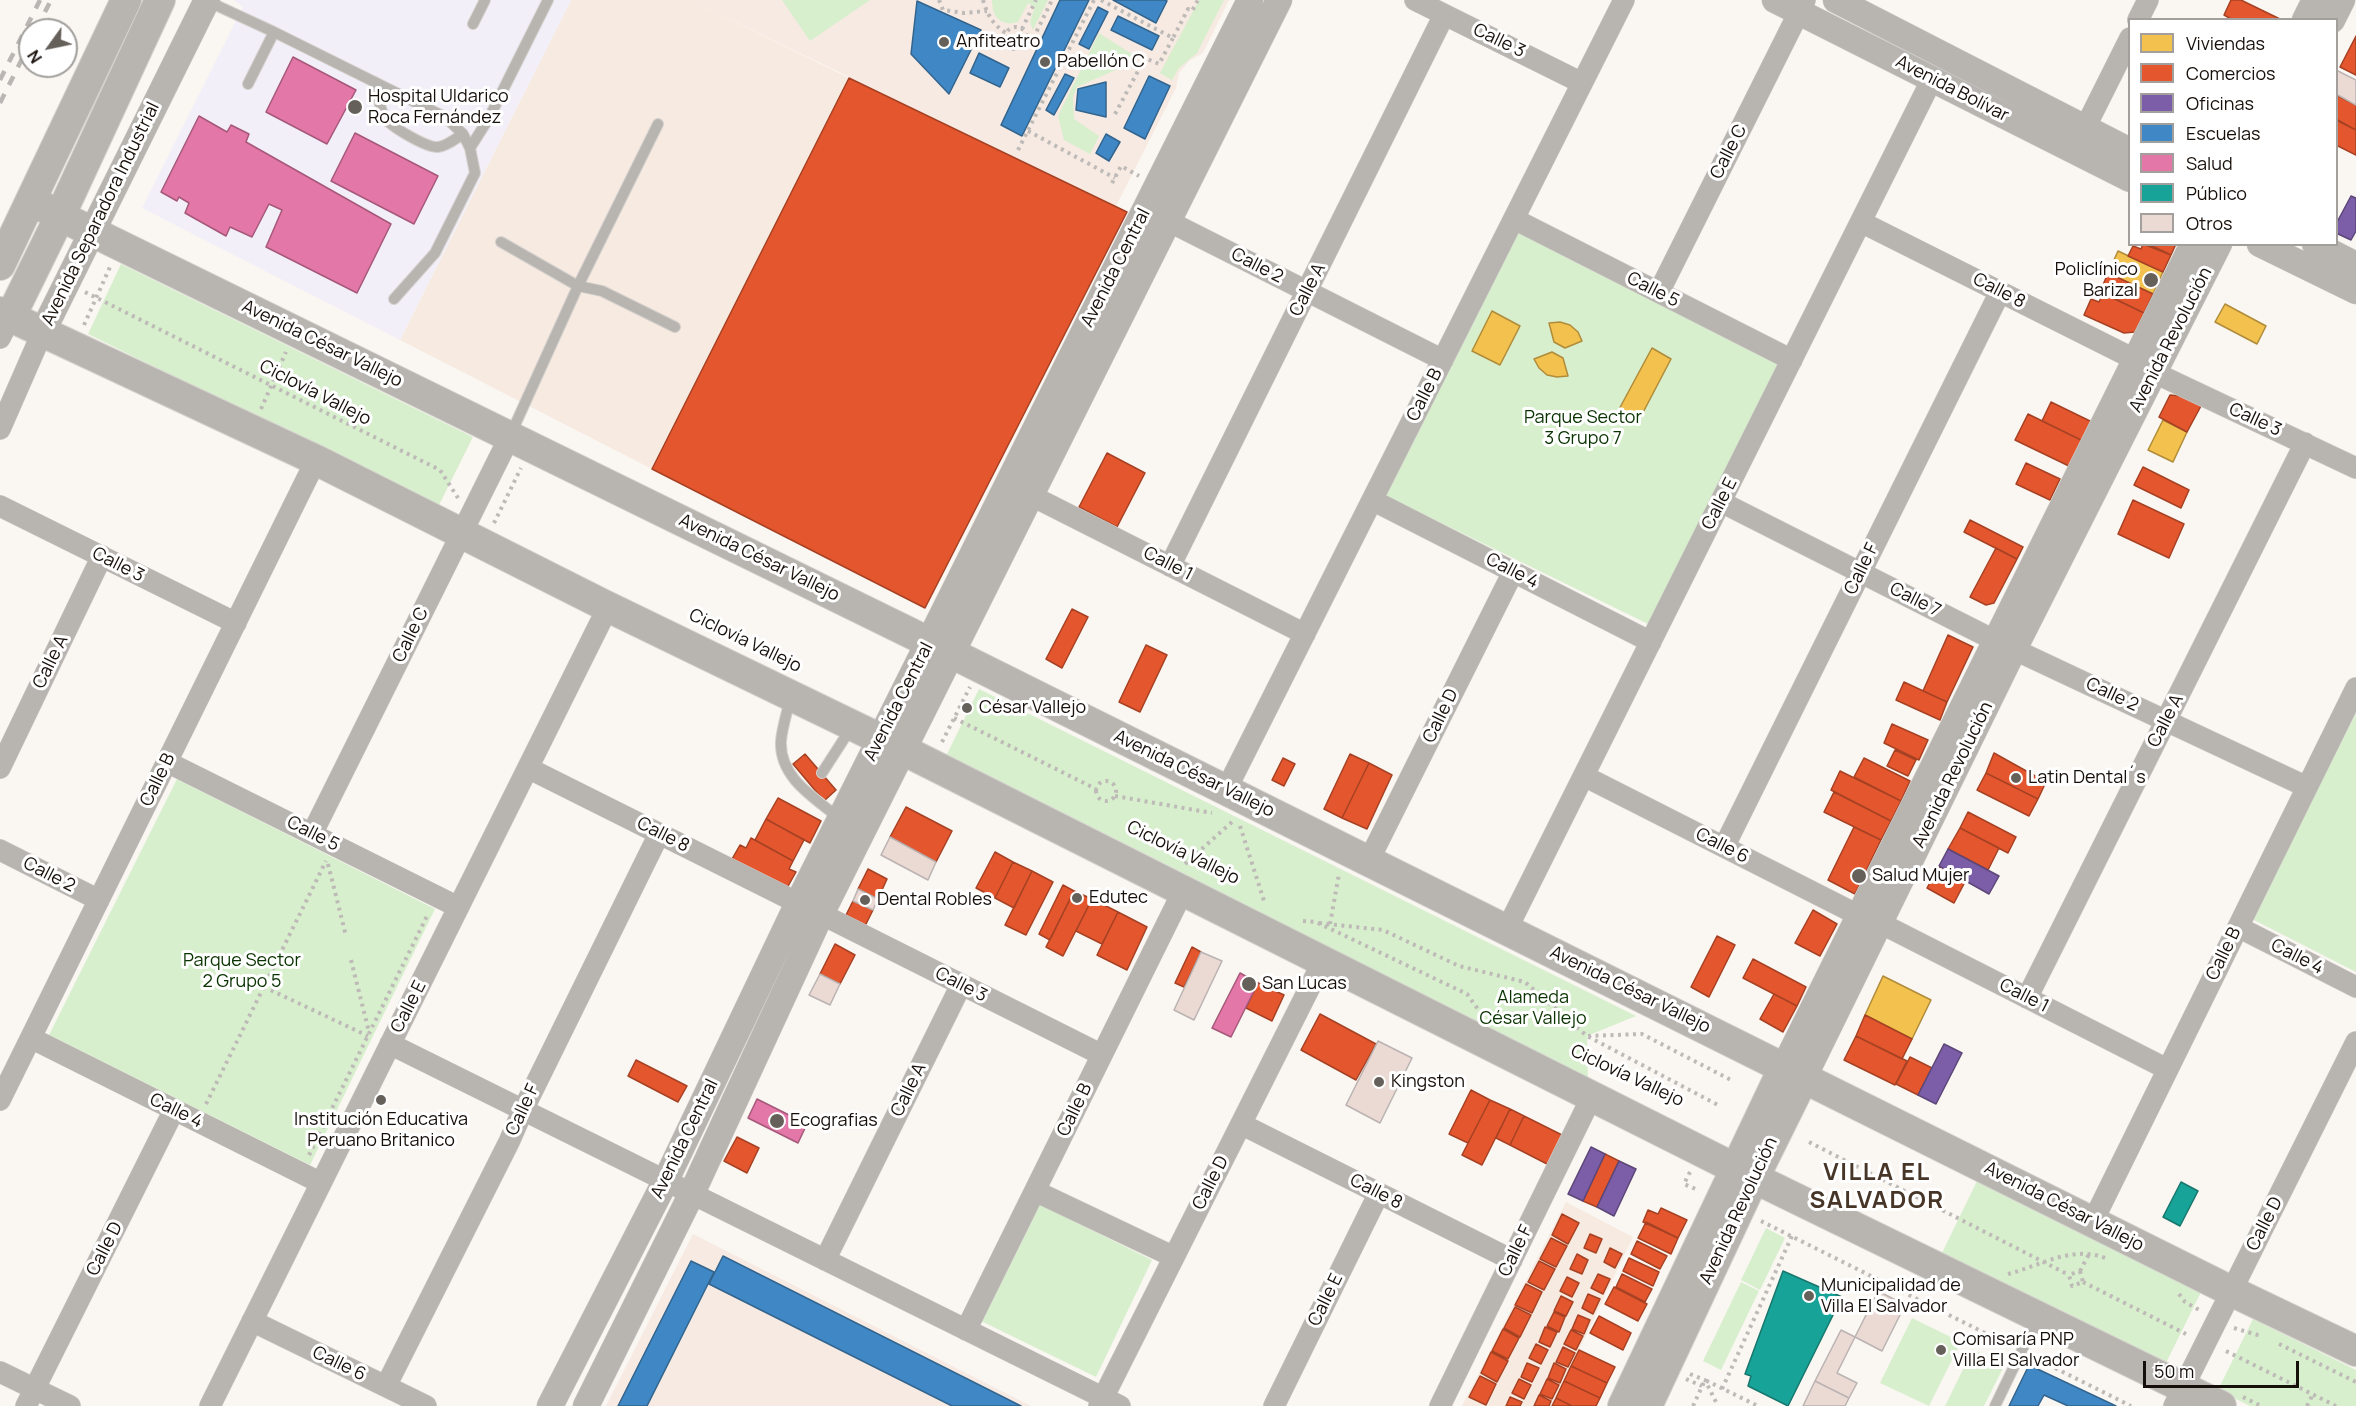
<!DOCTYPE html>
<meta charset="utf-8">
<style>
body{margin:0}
#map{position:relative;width:2356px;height:1406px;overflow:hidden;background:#faf6f2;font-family:Manrope,sans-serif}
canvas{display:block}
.legend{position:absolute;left:2128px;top:18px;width:210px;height:228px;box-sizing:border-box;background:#fff;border:2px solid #a29f9d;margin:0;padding:8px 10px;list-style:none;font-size:18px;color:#170f0a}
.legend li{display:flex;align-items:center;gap:12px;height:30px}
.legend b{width:30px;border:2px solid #a29f9d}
.north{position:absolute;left:18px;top:18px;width:60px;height:60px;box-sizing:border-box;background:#fff;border:2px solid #a29f9d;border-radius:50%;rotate:237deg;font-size:16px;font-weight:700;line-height:24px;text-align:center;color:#170f0a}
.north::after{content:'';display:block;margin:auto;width:21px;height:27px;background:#66605b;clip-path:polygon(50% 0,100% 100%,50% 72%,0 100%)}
.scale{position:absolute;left:2143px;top:1361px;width:156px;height:27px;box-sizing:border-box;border:3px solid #170f0a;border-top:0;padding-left:8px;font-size:18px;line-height:21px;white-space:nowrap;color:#170f0a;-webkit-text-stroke:4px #fff;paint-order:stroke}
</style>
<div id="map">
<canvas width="2356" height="1406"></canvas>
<ul class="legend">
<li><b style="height:16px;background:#f2c14e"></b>Viviendas</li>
<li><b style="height:16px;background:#e4572e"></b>Comercios</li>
<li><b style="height:16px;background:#7b5ea7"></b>Oficinas</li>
<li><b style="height:16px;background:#3f88c5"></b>Escuelas</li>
<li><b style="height:16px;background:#e377a8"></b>Salud</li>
<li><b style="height:16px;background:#17a398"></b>Público</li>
<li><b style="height:16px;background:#ebd9d4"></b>Otros</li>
</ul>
<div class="north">N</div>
<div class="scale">50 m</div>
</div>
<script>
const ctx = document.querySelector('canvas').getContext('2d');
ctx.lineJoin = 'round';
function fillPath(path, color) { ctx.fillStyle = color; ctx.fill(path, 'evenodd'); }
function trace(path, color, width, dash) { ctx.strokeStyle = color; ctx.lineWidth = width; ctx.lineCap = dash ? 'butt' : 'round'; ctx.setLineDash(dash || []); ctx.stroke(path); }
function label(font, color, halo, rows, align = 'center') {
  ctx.font = font + ' Manrope,sans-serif'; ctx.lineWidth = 6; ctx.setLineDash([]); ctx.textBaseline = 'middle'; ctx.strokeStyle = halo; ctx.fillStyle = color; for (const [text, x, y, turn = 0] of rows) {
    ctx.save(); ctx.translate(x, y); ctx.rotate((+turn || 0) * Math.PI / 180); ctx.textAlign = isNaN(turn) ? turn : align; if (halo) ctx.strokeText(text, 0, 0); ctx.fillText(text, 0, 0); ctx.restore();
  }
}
const commercial = new Path2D(`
 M571 0H690L849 78 652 469 400 340Z
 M1566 1202 1633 1237 1552 1406H1462Z`);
const built = new Path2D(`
 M690 0H1229L1203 53 1189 61 1179 73 1176 88 1116 206Z
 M693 1234 1031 1406H606Z`);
const medical = new Path2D(`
 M234 0H571L400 340 142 208 243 7Z`);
const green = new Path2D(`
 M782 0H870L810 41Z
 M992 0H1048L1033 30 1030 22 1035 7 1028 3 1018 22C1001 27 992 17 992 0Z
 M1199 0H1224L1197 53 1179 68 1172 80 1160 73Z
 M1099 33 1138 58 1136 61 1077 87 1073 97 1074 119 1099 136 1090 154 1064 140 1058 116Z
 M1518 232 1780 364 1648 624 1386 496Z
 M121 264 473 437 438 507 88 334Z
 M979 689 1636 1016 1587 1036 1588 1080 945 758Z
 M2356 713V972L2252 919Z
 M177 779 435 909 310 1165 49 1035Z
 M1978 1179 2202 1290 2166 1363 1942 1253Z
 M1035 1202 1152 1260 1096 1377 979 1320Z
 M1766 1228 1785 1238 1760 1290 1741 1280Z
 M1741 1282 1759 1291 1721 1370 1703 1361Z
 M1912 1318 1961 1342 1929 1406 1880 1383Z
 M2253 1319 2356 1370V1406H2250L2218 1390Z
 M1973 1349 2004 1366 1984 1406H1945Z`);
const homes = new Path2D(`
 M2118 251 2163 272 2153 294 2108 273Z
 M2225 304 2266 326 2257 344 2215 322Z
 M1492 311 1520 326 1500 365 1472 351Z
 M1560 322 1570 325 1578 332 1582 341 1565 348 1554 342 1549 323Z
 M1652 348 1671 359 1637 424 1617 413Z
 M1552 352 1563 358 1568 376 1557 377 1547 375 1539 368 1534 359Z
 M2163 420 2187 432 2173 462 2148 450Z
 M1883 976 1931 1000 1912 1039 1865 1015Z`);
const shops = new Path2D(`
 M2231 0H2241L2282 20H2233L2224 15Z
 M2356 36V75L2340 67Z
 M849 78 1127 212 925 608 652 469Z
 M2336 95 2356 105V130L2336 119Z
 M2336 120 2356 130V155L2336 145Z
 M2143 244 2171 255 2163 272 2128 256 2133 246 2141 249Z
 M2148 244H2176L2171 255Z
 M2108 273 2153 294 2144 313 2100 292Z
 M2103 293 2144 313 2135 332 2124 333 2084 315 2091 299 2099 302Z
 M2170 395 2181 396 2201 406 2187 432 2159 417Z
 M2051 402 2092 422 2083 441 2042 421Z
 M2028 414 2083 441 2071 467 2015 440Z
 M1107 453 1145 473 1117 527 1079 507Z
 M2026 463 2060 479 2050 500 2016 484Z
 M2143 467 2189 490 2181 508 2134 485Z
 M2133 500 2184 524 2169 558 2118 534Z
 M1970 520 2023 547 2017 559 1964 532Z
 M1996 548 2017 559 1994 603 1986 605 1970 597Z
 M1072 609 1088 617 1062 668 1046 659Z
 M1948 635 1973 647 1947 702 1923 691Z
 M1146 645 1167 655 1140 712 1119 702Z
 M1904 682 1947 702 1940 720 1896 700Z
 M1892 724 1928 740 1919 760 1884 743Z
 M1895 750 1916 760 1908 776 1887 766Z
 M1994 753 2046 782 2038 799 1986 773Z
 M805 754 836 790 824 801 793 764Z
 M1350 754 1369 763 1342 818 1324 809Z
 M1283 758 1295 764 1284 786 1272 780Z
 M1864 758 1910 781 1901 801 1854 777Z
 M1369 763 1392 775 1367 829 1342 818Z
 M1840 771 1901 801 1891 821 1831 790Z
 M1986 773 2038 799 2029 816 1977 790Z
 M1834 792 1891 821 1881 840 1824 812Z
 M778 798 821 821 810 843 766 819Z
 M906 807 952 831 936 862 890 837Z
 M1968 812 2016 837 2008 853 1960 828Z
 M766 819 804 840 793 861 755 840Z
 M1854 827 1881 840 1855 894 1828 880Z
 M1960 828 1999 848 1988 870 1948 849Z
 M751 838 793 861 789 869 796 872 787 888 732 859 740 845 746 848Z
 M995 852 1013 862 995 898 976 888Z
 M1013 862 1032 871 1014 908 995 898Z
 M1939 866 1966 880 1954 903 1927 888Z
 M868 869 887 879 878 899 858 889Z
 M1032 871 1053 882 1026 935 1005 925Z
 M1063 885 1074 891 1050 940 1039 934Z
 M1074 891 1092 899 1063 956 1046 947Z
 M1092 899 1118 912 1102 944 1076 931Z
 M853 901 873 910 865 926 846 915Z
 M1813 910 1837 924 1820 956 1795 943Z
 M1118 912 1147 927 1127 970 1097 955Z
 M1717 936 1735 945 1709 997 1691 987Z
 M835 944 855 955 840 984 820 974Z
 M1192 947 1201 952 1184 987 1175 983Z
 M1753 959 1806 987 1797 1006 1743 978Z
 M1258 983 1284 995 1272 1021 1246 1008Z
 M1774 994 1797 1006 1783 1032 1760 1019Z
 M1320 1014 1376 1044 1356 1080 1301 1050Z
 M1865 1015 1912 1039 1902 1059 1856 1036Z
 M1856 1036 1907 1061 1895 1085 1844 1060Z
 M1910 1057 1932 1068 1918 1095 1896 1084Z
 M636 1060 687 1086 678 1102 628 1076Z
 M1471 1090 1490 1100 1468 1143 1449 1134Z
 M1490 1100 1510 1109 1482 1165 1462 1155Z
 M1510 1109 1524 1116 1510 1145 1496 1138Z
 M1524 1116 1564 1136 1549 1165 1510 1145Z
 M737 1137 759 1148 747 1173 724 1161Z
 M1605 1154 1619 1161 1597 1207 1583 1201Z
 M1661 1208 1687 1220 1678 1238 1643 1222 1648 1210 1658 1214Z
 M1562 1214 1579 1223 1568 1244 1552 1235Z
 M1646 1222 1678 1238 1671 1254 1638 1238Z
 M1590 1234 1602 1239 1596 1253 1584 1248Z
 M1551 1238 1567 1246 1556 1267 1540 1259Z
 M1637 1241 1667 1256 1660 1269 1631 1254Z
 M1610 1248 1622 1254 1615 1268 1604 1262Z
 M1577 1254 1588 1260 1582 1274 1570 1269Z
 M1629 1258 1659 1272 1653 1286 1623 1271Z
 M1539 1261 1555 1269 1544 1290 1528 1282Z
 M1598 1274 1610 1279 1603 1294 1591 1288Z
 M1622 1274 1652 1289 1645 1302 1616 1287Z
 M1567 1277 1579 1283 1572 1297 1560 1291Z
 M1526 1284 1542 1292 1532 1313 1515 1305Z
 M1614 1287 1647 1304 1638 1321 1605 1304Z
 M1588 1294 1600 1299 1593 1314 1582 1308Z
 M1561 1296 1573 1302 1566 1316 1554 1311Z
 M1515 1307 1531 1315 1520 1337 1504 1328Z
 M1554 1312 1565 1317 1559 1332 1547 1326Z
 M1578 1315 1590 1320 1584 1334 1572 1329Z
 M1599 1316 1631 1333 1623 1350 1590 1333Z
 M1545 1327 1557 1332 1550 1347 1539 1342Z
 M1503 1329 1519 1338 1508 1359 1492 1351Z
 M1571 1330 1583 1336 1576 1350 1564 1344Z
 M1536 1344 1548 1350 1541 1364 1529 1358Z
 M1563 1347 1575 1353 1568 1367 1556 1362Z
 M1579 1350 1615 1367 1607 1383 1571 1366Z
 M1491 1352 1508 1361 1497 1382 1481 1373Z
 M1527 1363 1539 1368 1532 1382 1521 1377Z
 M1554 1363 1566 1369 1560 1383 1548 1378Z
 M1571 1366 1607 1383 1600 1398 1564 1381Z
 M1480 1376 1496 1384 1486 1405 1469 1397Z
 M1519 1379 1531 1385 1524 1399 1512 1393Z
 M1547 1379 1559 1385 1552 1399 1540 1394Z
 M1564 1381 1600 1398 1596 1406H1572L1556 1398Z
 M1539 1395 1551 1401 1549 1406H1534Z
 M1510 1397 1522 1402 1520 1406H1506Z
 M1556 1398 1572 1406H1552Z`);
const offices = new Path2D(`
 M2351 196 2356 198V231L2351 240 2336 233V224Z
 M1948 849 1999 876 1989 894 1939 866Z
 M1944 1044 1962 1053 1936 1104 1918 1095Z
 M1591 1147 1605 1154 1583 1201 1568 1194Z
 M1619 1161 1636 1169 1614 1216 1597 1207Z`);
const schools = new Path2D(`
 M1060 0H1089L1022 136 1001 125Z
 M1113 0H1165L1167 1 1156 23Z
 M917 1 981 30 949 94 911 54Z
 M1098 7 1108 12 1089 49 1079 44Z
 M1118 16 1159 36 1152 50 1111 30Z
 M979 53 1009 68 1000 87 970 73Z
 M1065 74 1074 78 1054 115 1046 110Z
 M1149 76 1170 86 1145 139 1124 128Z
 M1106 82V117L1076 110 1078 89Z
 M1106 134 1120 142 1109 161 1096 153Z
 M723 1256 1021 1406H952L709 1284Z
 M691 1261 714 1272 647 1406H618Z
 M2029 1365 2116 1406H2068L2044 1395 2038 1406H2009Z`);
const health = new Path2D(`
 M293 57 356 90 327 144 266 112Z
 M199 116 227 132 231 125 249 134 246 142 391 224 357 293 266 247 282 210 269 204 252 237 230 227 226 236 185 213 189 203 179 197 177 201 161 192Z
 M355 133 438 176 414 224 331 181Z
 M1240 973 1258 983 1231 1037 1212 1028Z
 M757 1099 807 1124 798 1143 748 1118Z`);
const public = new Path2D(`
 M2181 1182 2198 1191 2180 1226 2163 1217Z
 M1783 1271 1842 1297 1788 1406 1748 1386 1751 1376 1745 1374Z`);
const building = new Path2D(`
 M2336 70 2356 80V105L2336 94Z
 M890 837 936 862 928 880 881 855Z
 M858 889 878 899 873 910 853 901Z
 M1201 952 1222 961 1194 1020 1174 1010Z
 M820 974 840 984 830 1005 809 995Z
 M1378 1041 1412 1058 1380 1123 1346 1105Z
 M1878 1291 1905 1305 1882 1351 1855 1337Z
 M1841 1330 1855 1337 1837 1373 1857 1383 1849 1398 1815 1381Z
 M1815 1381 1849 1398 1845 1406H1803Z`);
const path = new Path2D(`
 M939 0 943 10 964 13 987 11
 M983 0C987 14 993 25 1006 33
 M1101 0 1173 38 1188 9 1192 11 1198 0
 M1005 38a11 11 0 1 1 22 0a11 11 0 1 1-22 0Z
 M1022 29 1036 0
 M1026 43 1029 47 1052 0
 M1065 58H1145
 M1115 114 1145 58 1159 64 1173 38
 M1028 131 1115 178
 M1018 150 1094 0
 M1112 183 1121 166 1139 176
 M85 292 440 470 458 498
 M84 325 110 267
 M261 409 286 352
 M494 523 521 468
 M954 718 1096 789
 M942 742 970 687
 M1096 791a10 10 0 1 1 20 0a10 10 0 1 1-20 0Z
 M1115 796 1212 813
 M1240 826 1265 904
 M328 864 346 936
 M1185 864 1233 821
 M1303 921 1316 922 1467 994 1480 1012
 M1319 923 1383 930 1459 966 1525 982 1587 1036 1720 1106
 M1330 924 1339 874
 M351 960 369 1032
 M264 987 368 1036
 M1588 1036 1642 1034 1733 1081
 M206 1104 326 861
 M1809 1142 2069 1275
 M309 1155 428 914
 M1690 1172 1684 1184 1698 1190
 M1761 1221 2009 1345
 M2080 1271 2089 1254
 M2080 1271 2083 1282 2072 1286 2069 1275Z
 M2008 1274C2039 1266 2072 1245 2105 1258
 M2083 1282 2186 1334
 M2179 1294 2185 1302 2201 1311
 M2234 1328 2261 1336
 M2279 1344 2356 1382
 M2226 1351 2336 1406
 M2035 1358 2131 1406
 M1690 1374 1705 1380 1717 1404
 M1686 1379 1702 1386
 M1722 1389 1792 1236
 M2243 1397 2261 1406
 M1693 1406 1705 1380 1758 1406
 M2307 1406 2313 1394`);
const service = new Path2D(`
 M207 1 274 32 445 117 463 134 470 148 475 173 435 253 394 299
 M473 24 485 0
 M375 82C378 93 379 108 385 118 391 127 427 148 438 147 447 146 455 139 463 134
 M248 84 274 32
 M470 148 489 118 548 0
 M501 242 578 286 602 291 675 327
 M510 436 578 286 658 124
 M790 699C787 713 782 728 781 741 779 778 815 798 839 818
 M822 773 851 728
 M1995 1406 2038 1317`);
const minor = new Path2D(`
 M1415 0 1582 83
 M2138 20 2148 0
 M2085 128 2130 38
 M1514 219 1792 360
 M1168 221 1443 360
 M1861 222 2136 360
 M1659 292 1805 0
 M0 338 10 318
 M2155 373 2356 468
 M0 429 42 333
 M1030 495 1305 634
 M1372 500 1651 642
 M1721 502 1996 641 2307 787
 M0 506 236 623
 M1170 566 1444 15
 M167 762 458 907
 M0 768 102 556
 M528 768 798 903
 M1584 776 1860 916
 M1226 790 1624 0
 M312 834 510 436
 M1724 847 2000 292
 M0 850 99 900
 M1369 860 1513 572
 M821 914 1102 1055
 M1880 923 2167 1069
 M2238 927 2356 987
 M1507 929 1932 79
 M2027 998 2305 443
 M31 1038 321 1183
 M390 1044 1120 1406
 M0 1100 316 460
 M1241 1124 1512 1260
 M1035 1191 1174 1257
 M2093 1221 2356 688
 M825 1260 961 985
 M252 1321 426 1406
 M966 1330 1183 891
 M0 1372 70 1406
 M386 1386 509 1142 523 1110 659 834
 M26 1406 174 1110
 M210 1406 608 607
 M1099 1406 1323 961
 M1274 1406 1379 1193
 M1440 1406 1592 1096
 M2174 1406 2356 1042`);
const tertiary = new Path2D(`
 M1775 0 2130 179
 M1836 0 2130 151
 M2305 20 2315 0
 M2332 20 2342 0
 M2260 244 2356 291
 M2315 244 2356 265
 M42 333 207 0
 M1784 1067 2193 244
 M1804 1077 2014 649 2219 244
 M550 1406 666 1180 798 903 1250 0
 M586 1406 692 1193 821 914 1279 0`);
const secondary = new Path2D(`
 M31 200 60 216 951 653 2231 1291 2356 1351
 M0 265 126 0
 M0 312 316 460 602 604 903 750 1754 1178 2221 1406
 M10 318 60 216 160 0
 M1623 1406 1784 1067
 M1647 1406 1754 1178 1804 1077`);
const rail = new Path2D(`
 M36 30 51 0
 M0 80 40 0
 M0 103 30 43`);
const markers = [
 [944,42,6,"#66605b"],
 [1045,62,6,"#66605b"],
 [355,107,8,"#66605b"],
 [2151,280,8,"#66605b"],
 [967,708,6,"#66605b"],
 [2016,778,6,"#66605b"],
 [1859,876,8,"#66605b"],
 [1077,898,6,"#66605b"],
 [865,900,6,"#66605b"],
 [1249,984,8,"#66605b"],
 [1379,1082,6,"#66605b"],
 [381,1100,6,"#66605b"],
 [777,1121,8,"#66605b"],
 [1809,1296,6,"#66605b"],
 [1941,1350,6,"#66605b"]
];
const streetNames = [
 ["Calle 3",1499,41,26],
 ["Avenida Bolívar",1952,89,27],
 ["Calle C",1729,152,-63],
 ["Avenida Separadora Industrial",101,214,-64],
 ["Calle 2",1257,266,27],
 ["Avenida Central",1116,268,-63],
 ["Calle A",1308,290,-63],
 ["Calle 5",1653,290,27],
 ["Calle 8",1999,291,27],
 ["Avenida Revolución",2171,340,-63],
 ["Avenida César Vallejo",322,344,26],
 ["Ciclovía Vallejo",315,393,27],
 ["Calle B",1425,395,-63],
 ["Calle 3",2255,420,25],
 ["Calle E",1720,504,-63],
 ["Avenida César Vallejo",759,558,26],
 ["Calle 1",1168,564,27],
 ["Calle 3",118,565,27],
 ["Calle F",1862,569,-64],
 ["Calle 4",1512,571,27],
 ["Calle 7",1915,600,27],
 ["Calle C",411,635,-64],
 ["Ciclovía Vallejo",745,641,26],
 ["Calle A",51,662,-64],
 ["Calle 2",2112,695,25],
 ["Avenida Central",899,702,-63],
 ["Calle D",1441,716,-64],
 ["Calle A",2166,721,-63],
 ["Avenida César Vallejo",1194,774,26],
 ["Avenida Revolución",1953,775,-64],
 ["Calle B",158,780,-64],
 ["Calle 5",313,834,27],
 ["Calle 8",663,835,27],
 ["Calle 6",1722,846,27],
 ["Ciclovía Vallejo",1183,853,26],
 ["Calle 2",49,875,27],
 ["Calle B",2224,954,-64],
 ["Calle 4",2297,957,27],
 ["Calle 3",961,985,27],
 ["Avenida César Vallejo",1630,990,26],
 ["Calle 1",2024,996,27],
 ["Calle E",409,1007,-63],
 ["Ciclovía Vallejo",1627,1076,25],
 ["Calle A",909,1090,-64],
 ["Calle F",523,1110,-65],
 ["Calle B",1075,1110,-64],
 ["Calle 4",176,1111,26],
 ["Avenida Central",685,1139,-64],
 ["Calle D",1211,1183,-63],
 ["Calle 8",1376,1192,27],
 ["Avenida César Vallejo",2064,1207,27],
 ["Avenida Revolución",1739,1211,-65],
 ["Calle D",2265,1224,-63],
 ["Calle D",105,1249,-63],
 ["Calle F",1516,1251,-64],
 ["Calle E",1326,1300,-64],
 ["Calle 6",339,1364,26]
];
const poiNames = [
 ["Anfiteatro",956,42],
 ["Pabellón C",1057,62],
 ["Hospital Uldarico",368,97],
 ["Roca Fernández",368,118],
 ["Policlínico",2138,270,"right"],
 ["Barizal",2138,291,"right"],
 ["César Vallejo",979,708],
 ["Latin Dental´s",2028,778],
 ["Salud Mujer",1872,876],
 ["Edutec",1089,898],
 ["Dental Robles",877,900],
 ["San Lucas",1262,984],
 ["Kingston",1391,1082],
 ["Institución Educativa",381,1120,"center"],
 ["Peruano Britanico",381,1141,"center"],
 ["Ecografias",790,1121],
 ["Municipalidad de",1821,1286],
 ["Villa El Salvador",1821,1307],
 ["Comisaría PNP",1953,1340],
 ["Villa El Salvador",1953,1361]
];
const parkNames = [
 ["Parque Sector",1583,418],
 ["3 Grupo 7",1583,439],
 ["Parque Sector",242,961],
 ["2 Grupo 5",242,982],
 ["Alameda",1533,998],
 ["César Vallejo",1533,1019]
];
const districtNames = [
 ["VILLA EL",1877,1173],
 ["SALVADOR",1877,1201]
];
fillPath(commercial, '#f7eae1');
fillPath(built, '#f6eae2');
fillPath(medical, '#f2eff8');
fillPath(green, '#d7efcd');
fillPath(homes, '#f2c14e');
trace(homes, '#b08c3a', 1.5);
fillPath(shops, '#e4572e');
trace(shops, '#a64123', 1.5);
fillPath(offices, '#7b5ea7');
trace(offices, '#5d4678', 1.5);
fillPath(schools, '#3f88c5');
trace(schools, '#33648d', 1.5);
fillPath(health, '#e377a8');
trace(health, '#a65879', 1.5);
fillPath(public, '#17a398');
trace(public, '#17776d', 1.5);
fillPath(building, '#ebd9d4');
trace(building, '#bab3b1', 1.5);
trace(service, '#d5d1ce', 12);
trace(minor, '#d5d1ce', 22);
trace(tertiary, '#d5d1ce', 27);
trace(secondary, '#d5d1ce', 32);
trace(path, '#bebab7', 4, [3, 4.5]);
trace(service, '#b8b5b1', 10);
trace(minor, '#b8b5b1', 21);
trace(tertiary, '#b8b5b1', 26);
trace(secondary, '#b8b4b0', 30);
trace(rail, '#bab6b4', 4.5, [10, 10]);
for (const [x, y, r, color] of markers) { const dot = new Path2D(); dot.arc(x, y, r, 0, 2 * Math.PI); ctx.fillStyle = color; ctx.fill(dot); trace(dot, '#fff', 2); }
label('18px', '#170f0a', '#fff', streetNames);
label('18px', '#170f0a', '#fff', poiNames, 'left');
label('18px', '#093300', '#fff', parkNames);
ctx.letterSpacing = '1.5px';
label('bold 24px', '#473528', '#fff', districtNames);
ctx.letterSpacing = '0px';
</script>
